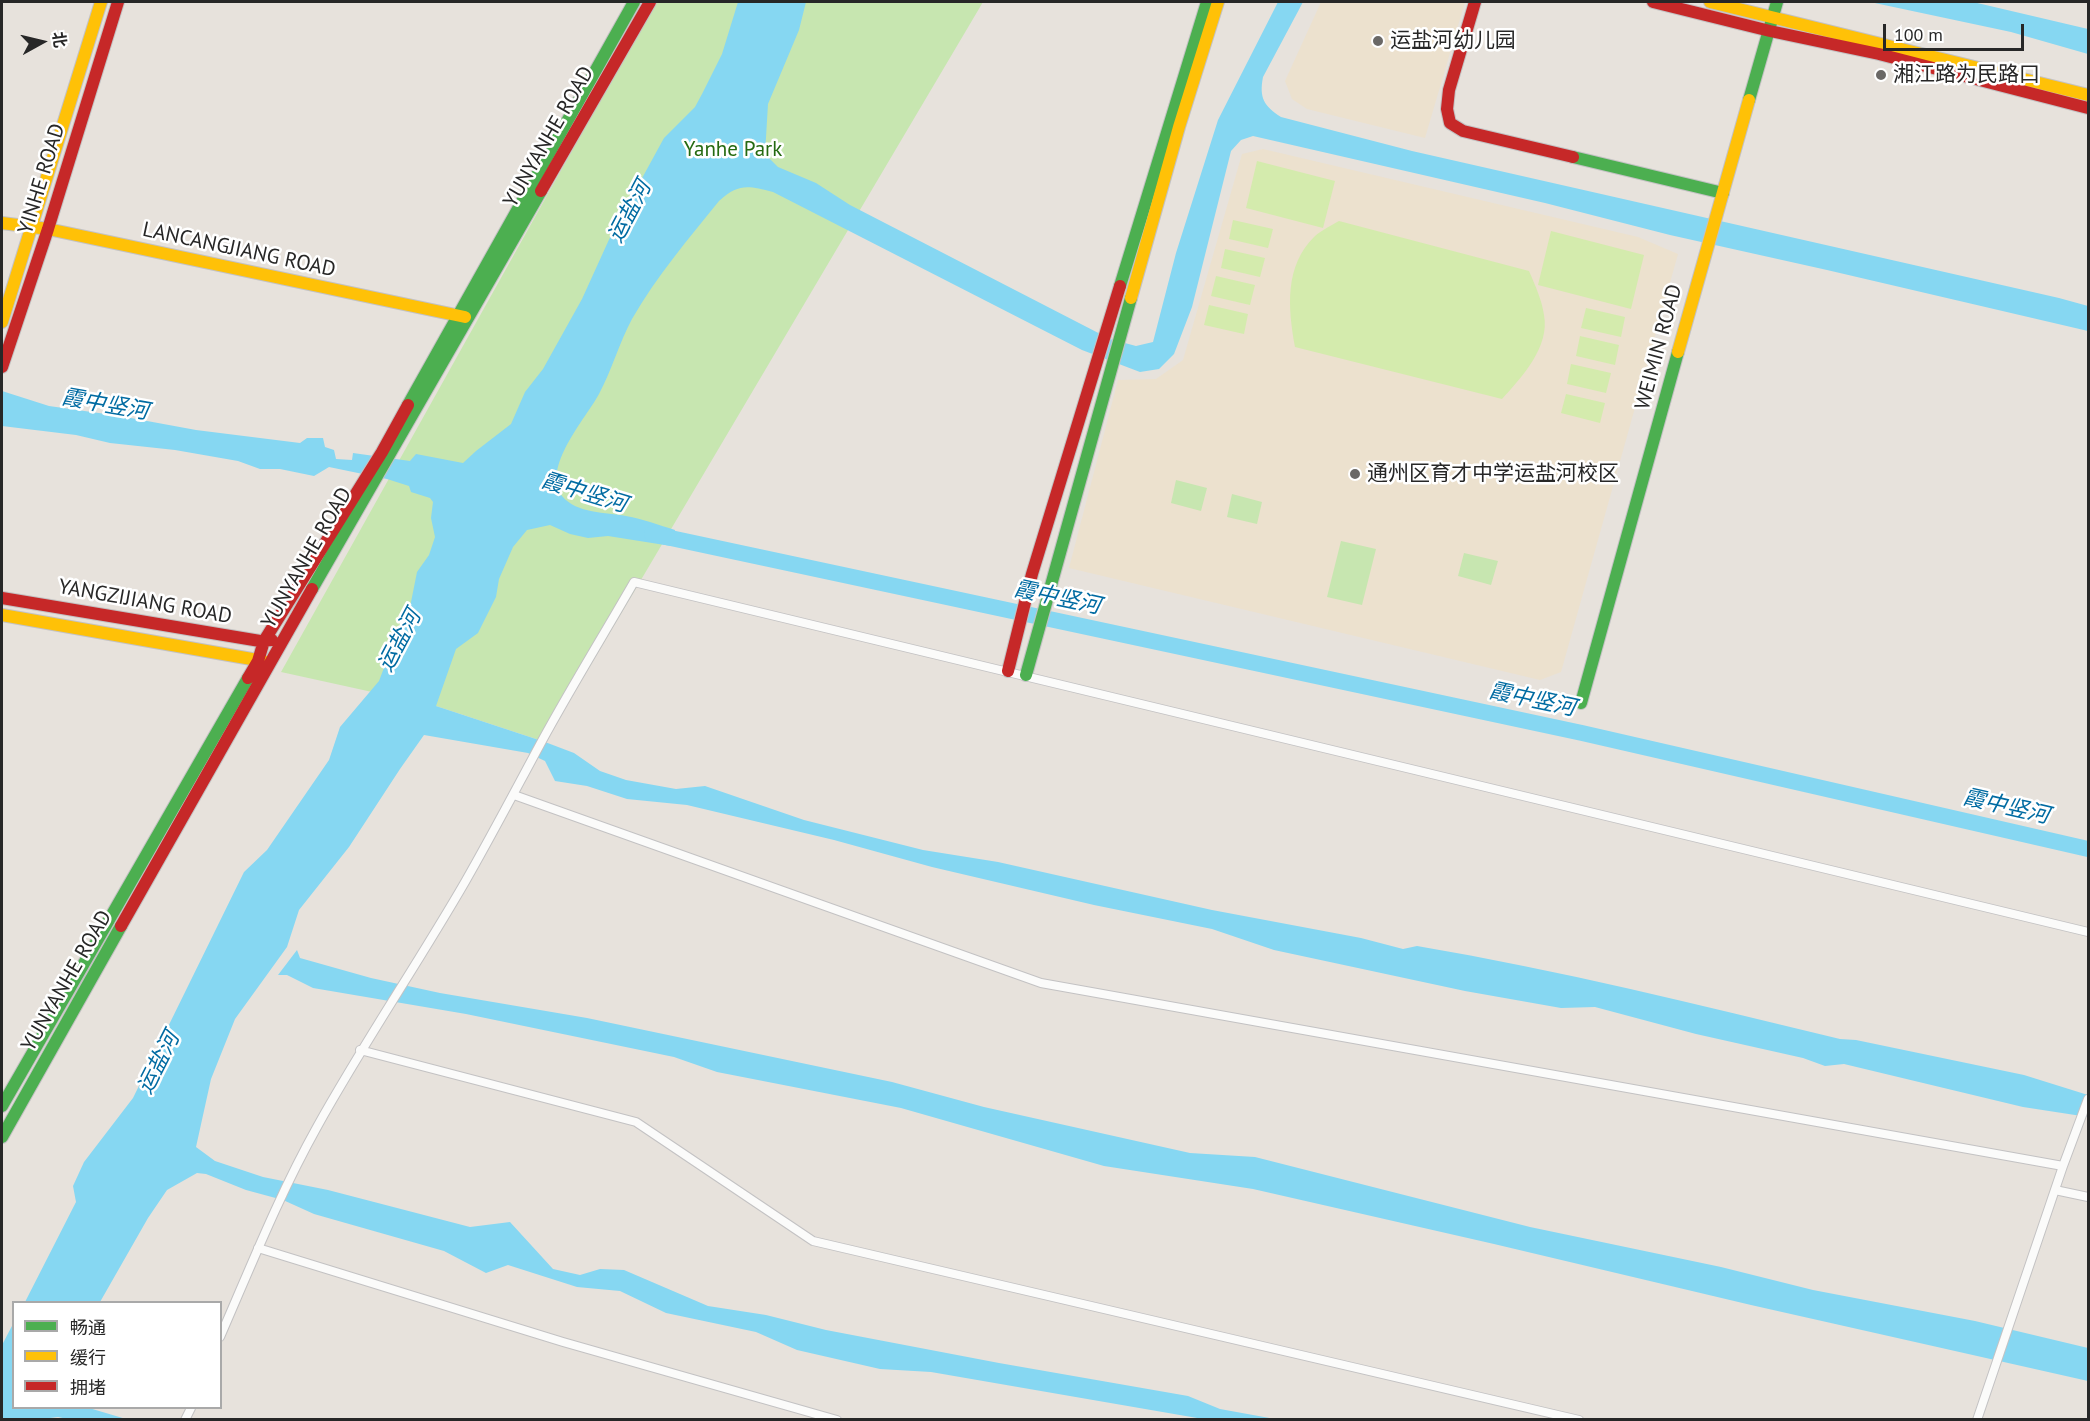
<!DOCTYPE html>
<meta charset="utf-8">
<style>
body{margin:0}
#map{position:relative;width:2090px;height:1421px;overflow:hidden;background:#e7e2dc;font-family:"PT Sans","Noto Sans SC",sans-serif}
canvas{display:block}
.frame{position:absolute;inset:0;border:3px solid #272727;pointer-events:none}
.legend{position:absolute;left:12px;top:1301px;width:210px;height:108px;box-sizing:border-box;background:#fff;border:2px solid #a9a9a9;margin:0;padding:8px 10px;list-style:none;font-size:18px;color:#272727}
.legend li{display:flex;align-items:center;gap:12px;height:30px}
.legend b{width:30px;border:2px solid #a9a9a9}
.north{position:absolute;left:12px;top:12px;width:60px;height:60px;-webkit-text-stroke:4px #fff;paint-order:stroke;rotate:82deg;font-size:16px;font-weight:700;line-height:24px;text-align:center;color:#272727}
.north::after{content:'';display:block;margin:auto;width:21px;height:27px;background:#272727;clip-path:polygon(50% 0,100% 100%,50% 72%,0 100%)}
.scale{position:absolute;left:1883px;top:24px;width:141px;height:27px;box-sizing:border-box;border:3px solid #272727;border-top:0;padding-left:8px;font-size:18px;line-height:21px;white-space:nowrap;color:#272727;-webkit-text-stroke:4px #fff;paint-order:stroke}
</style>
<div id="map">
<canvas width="2090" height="1421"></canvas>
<div class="frame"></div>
<ul class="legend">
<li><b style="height:8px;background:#4caf50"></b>畅通</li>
<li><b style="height:8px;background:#ffc107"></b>缓行</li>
<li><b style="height:8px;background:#c62828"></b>拥堵</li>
</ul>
<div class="north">北</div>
<div class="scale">100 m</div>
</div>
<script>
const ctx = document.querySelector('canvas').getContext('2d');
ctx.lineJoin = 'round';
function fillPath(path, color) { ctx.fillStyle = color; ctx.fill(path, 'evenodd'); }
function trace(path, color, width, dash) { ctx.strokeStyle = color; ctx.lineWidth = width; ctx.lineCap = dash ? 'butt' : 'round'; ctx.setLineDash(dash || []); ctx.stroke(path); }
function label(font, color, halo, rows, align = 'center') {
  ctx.font = font + ' "PT Sans","Noto Sans SC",sans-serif'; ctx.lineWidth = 5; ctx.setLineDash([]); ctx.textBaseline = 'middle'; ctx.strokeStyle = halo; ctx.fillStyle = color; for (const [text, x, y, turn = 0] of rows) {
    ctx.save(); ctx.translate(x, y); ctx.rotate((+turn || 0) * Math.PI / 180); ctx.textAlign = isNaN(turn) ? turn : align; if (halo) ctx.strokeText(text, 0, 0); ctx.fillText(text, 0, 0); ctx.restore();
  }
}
const education = new Path2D(`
 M1321 2H1465L1425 138 1307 109 1292 99 1285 81Z
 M1263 149 1638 237 1678 254 1561 672 1540 680 1069 568 1118 380 1156 379 1183 360 1242 154Z`);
const green = new Path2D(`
 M655 2H983L545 742 436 706 281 672Z
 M1176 480 1207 488 1201 511 1171 503Z
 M1232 494 1262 502 1257 524 1227 517Z
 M1341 541 1376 549 1362 605 1327 597Z
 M1464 553 1498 561 1491 585 1458 576Z`);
const pitch = new Path2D(`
 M1257 161 1335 181 1323 228 1246 208Z
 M1233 220 1273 229 1268 248 1229 239Z
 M1339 221 1529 271C1535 285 1542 300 1544 315 1550 347 1522 377 1502 399L1295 347C1288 308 1284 266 1315 236 1322 230 1332 225 1339 221Z
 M1551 231 1644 255 1631 309 1538 285Z
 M1225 249 1265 258 1260 277 1221 268Z
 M1216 276 1255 285 1250 305 1211 296Z
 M1209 305 1248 314 1244 334 1204 325Z
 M1586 308 1625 317 1621 337 1581 328Z
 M1580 336 1619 345 1615 365 1576 356Z
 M1571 364 1611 373 1606 393 1567 384Z
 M1566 394 1605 403 1600 423 1561 413Z`);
const water = new Path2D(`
 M738 2H806L799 30 768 104 765 154 778 167 816 183 850 205 1110 339 1136 346 1153 342 1176 253 1218 120 1278 2H1303L1263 77C1259 98 1264 106 1281 117L1412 151 2059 298 2088 306V331L1827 270 1670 235 1545 203 1253 136 1241 140 1231 151 1192 307 1174 354 1159 369 1140 372 1082 350 773 192C748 186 739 183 719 201 689 238 656 277 632 319 619 343 612 370 599 394 586 418 541 468 562 496 577 514 606 512 626 516 643 519 659 525 675 530L671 546 608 536 588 538 570 534 550 525 527 530 513 547 499 579 496 597 478 633 456 649 436 706 545 742 574 753 600 771 626 780 676 789 705 786 804 820 923 850 998 862 1212 910 1361 938 1403 949 1417 946C1560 970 1699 1005 1840 1039L1856 1040 2024 1075 2088 1095V1117L2023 1107 1844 1064 1825 1066 1803 1058 1696 1034 1595 1007 1561 1008 1465 991 1274 950 1212 929 1094 905 932 867 834 840 687 805 627 799 587 786 555 781 545 761 528 753 424 735 400 769 349 847 299 910 287 947 235 1019 211 1079 196 1147 215 1161 263 1177 328 1190 470 1227 510 1222 553 1269 580 1275 600 1269 624 1270 708 1306 766 1315 826 1330 999 1363 1188 1396 1220 1409 1275 1419H1203L931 1372 880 1369 797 1350 756 1332 666 1313 620 1291 577 1287 508 1265 486 1273 444 1251 314 1214 283 1200 246 1190 206 1174 197 1173 167 1190 148 1218 100 1302H25L76 1202 73 1186 84 1162 133 1098 244 872 267 850 329 760 340 727 379 681 393 644 409 612 417 572 429 555 435 537 431 518 433 502 430 498 411 492 409 486 387 479 329 467 314 476 280 469H260L238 461 175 450 110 443 76 435 2 426V391L49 406 120 416 196 430 300 443 307 438H323L325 447 334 450 336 459 352 460 353 453 410 461 416 454 463 463 476 451 511 424 525 392 543 369 582 299 612 233 664 138 695 107 702 94 722 54Z
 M1870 2H1973L2088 29V54L2011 32Z
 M297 950 300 958 371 978 440 993 587 1018 892 1082 984 1107 1190 1153 1255 1157 1530 1227 1721 1267 1813 1290 1975 1321 2088 1348V1381L1751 1305 1494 1244 1253 1189 1104 1166 901 1108 717 1072 674 1057 466 1014 313 988 287 975H278Z
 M13 1324 14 1408H89L126 1419 72 1420 58 1417 42 1419H2V1345Z`);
const river = new Path2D(`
 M652 534 1582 733 2088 849`);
const street = new Path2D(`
 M514 795 1041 983 2063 1166
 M360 1050 636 1122 813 1241 1579 1420
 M2055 1190 2088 1197
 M258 1248 563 1342 837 1420
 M220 1337C251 1266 279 1195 317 1127 363 1044 417 965 465 882 492 835 517 787 543 739 572 686 604 634 634 582L2088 932
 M185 1420 191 1408
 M1977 1420 2063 1166 2088 1099`);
const fast = new Path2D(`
 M1749 100 1777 2
 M1573 157 1723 193
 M1120 286 1207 2
 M408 405 634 2
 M312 589 541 191
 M1026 675 1131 298
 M1581 703 1678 352
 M2 1106 248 678
 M2 1137 121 926`);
const slow = new Path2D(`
 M1710 2 2088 95
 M2 223 48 229 465 317
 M1131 298 1179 127 1218 2
 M2 322 101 2
 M1678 352 1749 100
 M2 615 263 661`);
const jam = new Path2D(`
 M1475 2 1449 90 1447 109 1450 123 1463 131 1573 157
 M1653 2 1770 31 1879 54 2088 108
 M541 191 650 2
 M2 367 48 229 118 2
 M2 598 260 641 272 640
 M1008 671 1032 574 1120 286
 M248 678 258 661 264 641 382 452 408 405
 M121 926 312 589`);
const markers = [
 [1378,41,6,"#6a6866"],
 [1881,75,6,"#6a6866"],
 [1355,474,6,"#6a6866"]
];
const poiNames = [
 ["运盐河幼儿园",1390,41],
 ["湘江路为民路口",1893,75],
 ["通州区育才中学运盐河校区",1367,474]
];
const streetNames = [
 ["YUNYANHE ROAD",549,137,-60],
 ["YINHE ROAD",42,179,-73],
 ["LANCANGJIANG ROAD",239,250,12],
 ["WEIMIN ROAD",1659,347,-75],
 ["YUNYANHE ROAD",307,558,-60],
 ["YANGZIJIANG ROAD",145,602,10],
 ["YUNYANHE ROAD",67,981,-60]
];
const parkNames = [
 ["Yanhe Park",733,150]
];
const waterNames = [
 ["运盐河",630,212,-62],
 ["霞中竖河",105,405,10],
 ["霞中竖河",584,493,17],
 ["霞中竖河",1057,598,12],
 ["运盐河",400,641,-62],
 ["霞中竖河",1532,700,12],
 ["霞中竖河",2006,807,13],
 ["运盐河",159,1063,-63]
];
fillPath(education, '#ece1ce');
fillPath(green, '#c7e6b0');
fillPath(pitch, '#d4ebad');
fillPath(water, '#86d7f2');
trace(river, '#86d7f2', 16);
trace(street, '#c3c2c3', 10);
trace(fast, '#c3c2c3', 14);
trace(slow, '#c3c2c3', 14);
trace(jam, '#c3c2c3', 14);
trace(street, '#fbfbfa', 8);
trace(fast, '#4caf50', 12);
trace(slow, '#ffc107', 12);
trace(jam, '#c62828', 12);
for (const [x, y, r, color] of markers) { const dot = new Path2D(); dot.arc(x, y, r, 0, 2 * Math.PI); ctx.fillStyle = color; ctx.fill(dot); trace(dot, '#fff', 2); }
label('21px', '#272727', '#fff', poiNames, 'left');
label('21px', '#272727', '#fff', streetNames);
label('21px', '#246a11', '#fff', parkNames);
label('italic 22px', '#006ba2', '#fff', waterNames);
</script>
